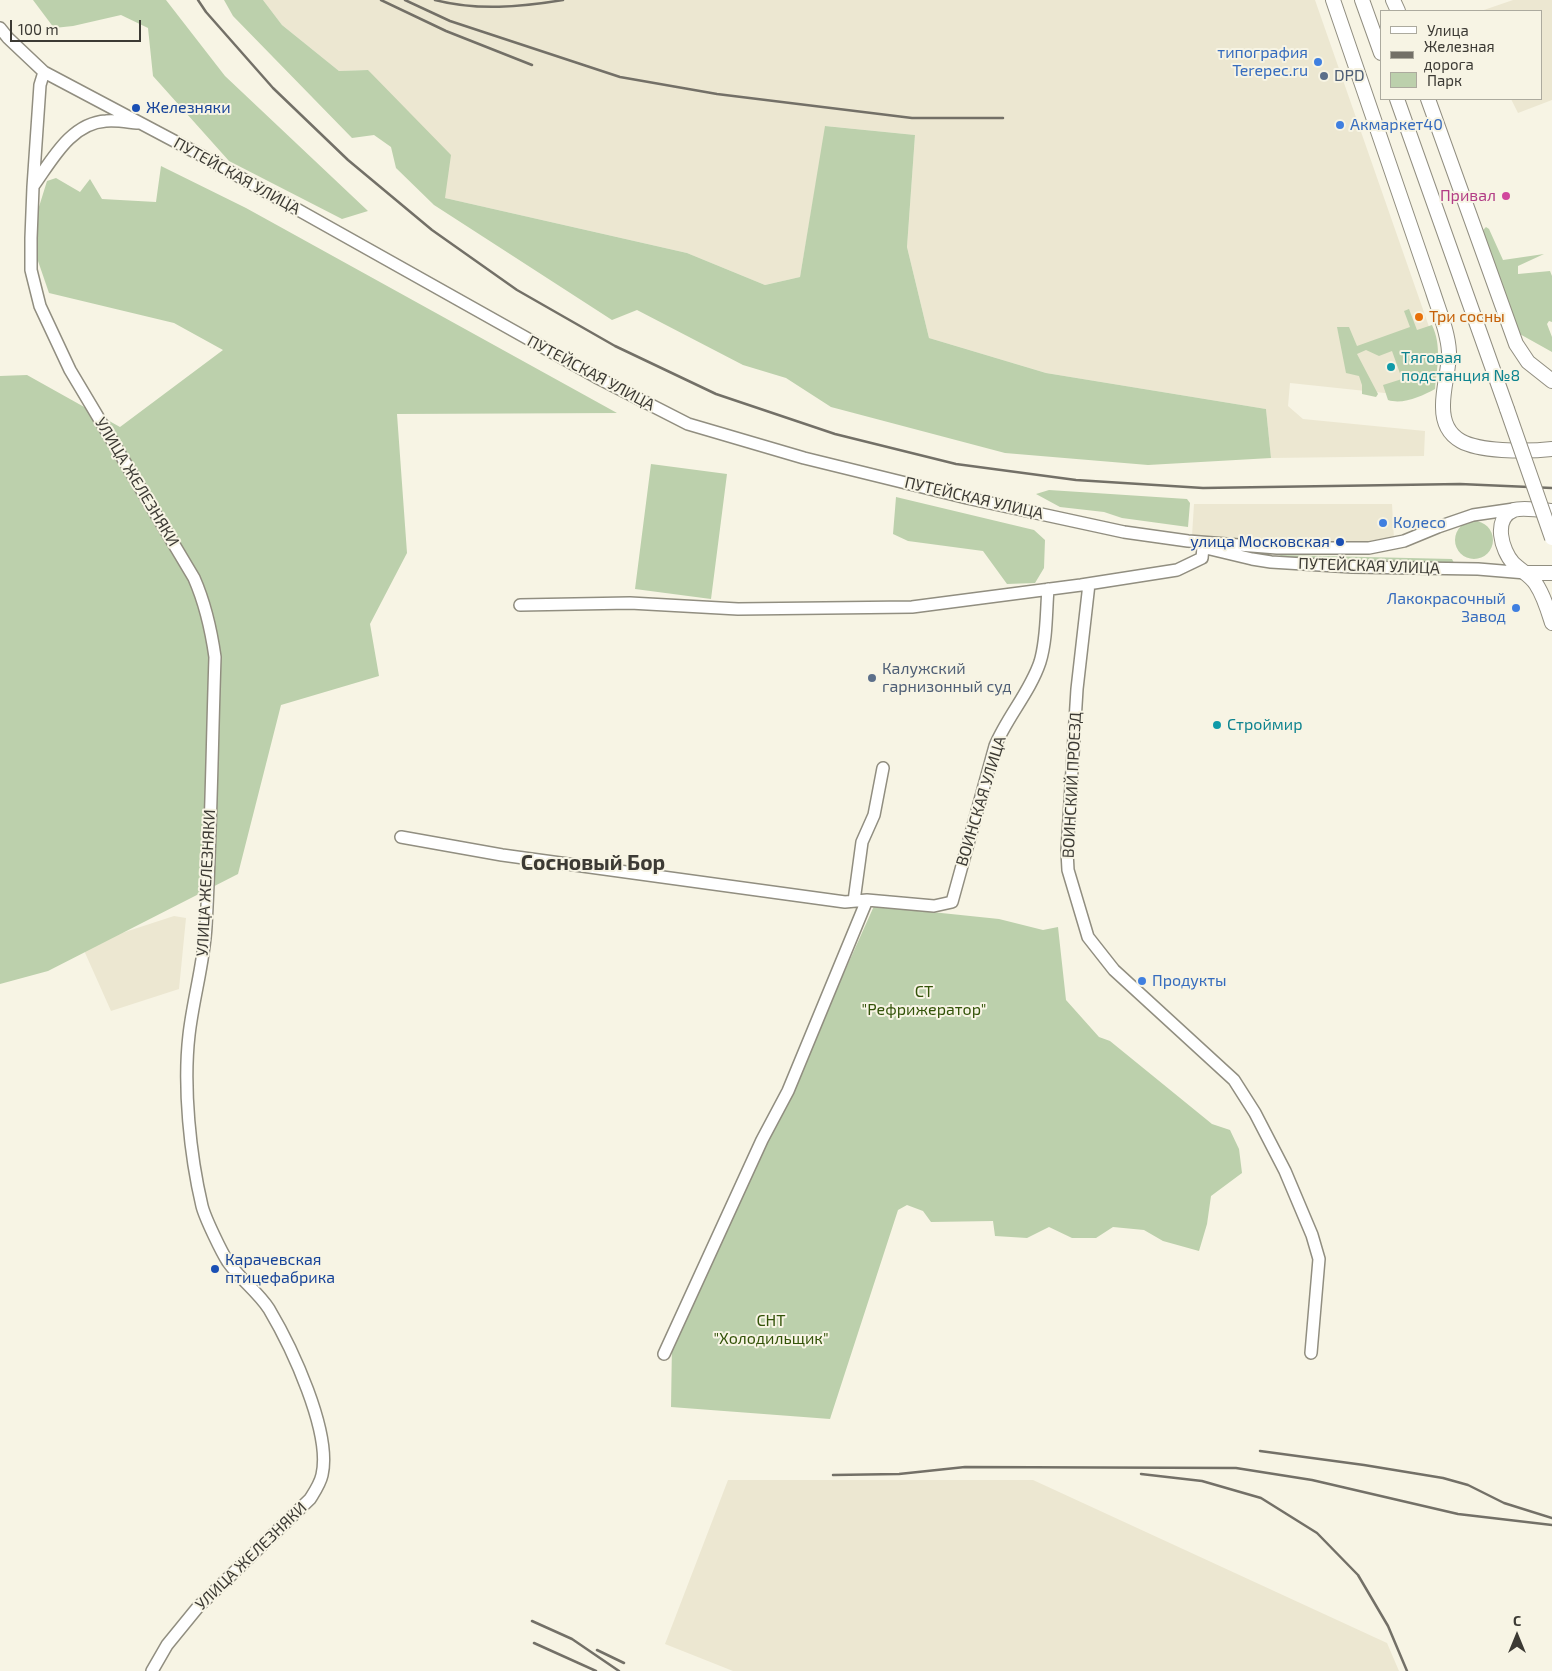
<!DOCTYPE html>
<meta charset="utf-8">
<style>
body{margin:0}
#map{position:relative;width:1552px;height:1671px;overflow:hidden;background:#f7f4e4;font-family:"Exo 2",sans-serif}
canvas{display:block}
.legend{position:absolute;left:1380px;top:10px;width:162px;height:90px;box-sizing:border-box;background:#f7f4e4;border:1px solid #acaa9e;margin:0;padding:6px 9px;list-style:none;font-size:15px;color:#3c3a34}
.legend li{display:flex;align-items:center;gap:10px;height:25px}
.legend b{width:25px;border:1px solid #acaa9e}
.north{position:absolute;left:1492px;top:1611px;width:50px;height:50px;-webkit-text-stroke:4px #f7f4e4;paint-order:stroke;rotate:0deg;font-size:14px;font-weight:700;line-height:20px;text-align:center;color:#3c3a34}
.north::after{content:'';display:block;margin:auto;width:18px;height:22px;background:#3c3a34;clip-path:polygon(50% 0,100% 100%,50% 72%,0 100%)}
.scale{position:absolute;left:10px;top:20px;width:131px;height:22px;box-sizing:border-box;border:2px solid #3c3a34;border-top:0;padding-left:6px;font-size:15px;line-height:18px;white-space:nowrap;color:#3c3a34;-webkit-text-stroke:4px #f7f4e4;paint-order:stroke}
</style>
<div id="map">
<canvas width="1552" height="1671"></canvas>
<ul class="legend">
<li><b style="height:6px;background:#fff"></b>Улица</li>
<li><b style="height:6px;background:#737067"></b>Железная дорога</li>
<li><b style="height:14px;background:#bcd0ac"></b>Парк</li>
</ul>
<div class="north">С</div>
<div class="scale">100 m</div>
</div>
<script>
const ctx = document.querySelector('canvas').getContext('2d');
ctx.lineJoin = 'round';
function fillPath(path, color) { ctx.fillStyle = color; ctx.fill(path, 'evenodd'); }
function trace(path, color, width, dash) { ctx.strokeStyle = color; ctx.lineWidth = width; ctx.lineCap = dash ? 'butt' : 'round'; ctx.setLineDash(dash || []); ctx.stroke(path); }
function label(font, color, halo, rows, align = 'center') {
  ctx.font = font + ' "Exo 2",sans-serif'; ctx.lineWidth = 4; ctx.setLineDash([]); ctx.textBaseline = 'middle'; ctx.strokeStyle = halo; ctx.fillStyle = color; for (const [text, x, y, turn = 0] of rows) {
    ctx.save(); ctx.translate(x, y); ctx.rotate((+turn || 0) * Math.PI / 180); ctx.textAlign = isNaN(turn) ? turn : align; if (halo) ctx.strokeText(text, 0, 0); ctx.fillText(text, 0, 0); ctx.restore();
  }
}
const built = new Path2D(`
 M263 0H1315L1434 341 1394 394 1290 383 1288 406 1303 419 1425 431 1424 456 1271 458 1266 409 1046 373 929 338 907 247 915 135 826 126 800 277 765 285 687 253 445 198 368 70 339 71 282 25Z
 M1513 0H1552V100L1518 113 1511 99H1541V11H1481Z
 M1194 504H1392L1394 539 1359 544 1277 543 1192 536Z
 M174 916 186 918 179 989 111 1011 82 946Z
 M728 1480H1033L1387 1643 1399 1671H733L665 1644Z`);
const green = new Path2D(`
 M33 0H166L225 76 368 211 342 219 229 161 153 76 148 28 121 15 73 26 54 28Z
 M224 0H263L282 25 339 71 368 70 451 155 445 198 687 253 765 285 800 277 825 126 915 135 907 247 929 338 1046 373 1266 409 1271 458 1148 465 1005 453 831 407 786 378 743 365 637 310 612 320 434 205 396 168 391 147 374 135 352 138 233 16Z
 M161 166 246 208 617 413 397 414 407 553 370 624 379 676 281 705 238 874 48 971 0 984V376L27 375 120 427 223 350 174 323 49 293 38 261V210L47 181 56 178 80 192 90 179 102 199 156 202Z
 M1486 227 1489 229 1503 260 1544 254 1518 266V274L1550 271 1552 276V322L1549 321 1547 324 1552 337V352L1518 333 1483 230Z
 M1409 309 1417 330 1432 325C1442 346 1437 368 1435 389 1422 396 1403 405 1388 400L1383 385 1402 379 1392 351 1379 356 1366 350 1357 354 1378 394 1376 397 1362 394V385L1359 376 1346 373 1337 327H1349L1357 346 1410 327 1404 311Z
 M651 464 727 474 711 599 635 589Z
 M1049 490 1187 499 1190 503 1188 527 1122 518 1104 512 1060 507 1036 494Z
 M896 497 1034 530 1045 540 1044 568 1035 583 1007 584 983 551 908 541 893 534Z
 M1455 540a19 19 0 1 1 38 0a19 19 0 1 1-38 0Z
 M1279 555 1452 559 1454 563 1287 559Z
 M874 906 999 919 1043 930 1058 927 1066 1000 1099 1037 1110 1041 1212 1124 1230 1130 1239 1149 1242 1173 1211 1196 1207 1224 1199 1251 1163 1241 1144 1230 1113 1227 1096 1238H1072L1049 1227 1027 1238 995 1236 993 1221 931 1222 923 1211 907 1205 898 1210 830 1419 671 1407 672 1344 778 1120Z`);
const minor = new Path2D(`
 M0 28 8 38 44 72 195 152 596 377 688 424 804 458 967 498 1124 532 1188 541 1277 548H1369L1404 541 1438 527 1473 515 1514 509
 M44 72 40 85 33 187 31 238V270L40 306 70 370 194 578C205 603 211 629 215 657 212 746 211 836 206 926 204 963 193 999 189 1035 183 1087 190 1155 202 1206 205 1218 222 1253 228 1262 240 1279 258 1292 269 1309 291 1346 332 1432 322 1475 320 1484 315 1491 310 1499L198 1607 167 1645 152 1671
 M34 185C52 160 71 123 106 121 116 120 127 122 137 123
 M1206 548 1252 559 1271 562 1352 567 1478 569 1526 573
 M1089 584 1077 689 1067 851 1068 870 1088 937 1114 970 1234 1080 1255 1113 1285 1171 1312 1235 1319 1259 1311 1353
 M520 605 630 603 738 609 912 607 1081 585 1177 570 1202 558 1203 547
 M401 837 502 855 845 902 867 900 934 906 952 902 995 746C1007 717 1030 692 1040 662 1047 639 1046 613 1048 589
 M854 901 862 842 874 815 883 768
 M664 1354 762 1140 788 1091 867 900`);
const major = new Path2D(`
 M1333 0 1433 292C1439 311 1448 332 1449 352 1449 370 1443 387 1443 405 1442 443 1472 448 1502 450 1519 451 1535 451 1552 449
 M1362 0 1381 53
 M1393 0 1398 11
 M1397 99 1507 409
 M1428 99 1516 344 1528 362 1552 381
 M1552 511C1543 510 1521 507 1514 510 1492 518 1502 551 1513 563 1521 571 1530 575 1536 584 1544 596 1548 610 1552 623
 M1526 573H1552`);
const rail = new Path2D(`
 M198 0 206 12 273 88 348 160 432 230 517 290 615 346 716 394 835 434 956 464 1076 480 1203 488 1460 484 1552 488
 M381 0 446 31 532 65
 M405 0 450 21 620 77 717 94 912 118H1003
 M435 0C477 11 521 7 563 0
 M1260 1451 1364 1465 1443 1478 1468 1485 1504 1503 1552 1518
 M1141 1474 1202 1481 1261 1498 1317 1533 1358 1575 1388 1626 1407 1671
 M833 1475 899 1474 965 1467 1236 1468 1312 1480 1458 1514 1552 1525
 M532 1621 572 1639 619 1671
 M534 1643 596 1671
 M597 1650 624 1663`);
const majorBridge = new Path2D(`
 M1507 409 1552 538`);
const markers = [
 [1318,62,5,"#3f7fe0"],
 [1324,76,5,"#5c6f8a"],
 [136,108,5,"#1a4fb4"],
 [1340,125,5,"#3f7fe0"],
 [1506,196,5,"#d1479c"],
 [1419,317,5,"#e8710a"],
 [1391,367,5,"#0f9aa8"],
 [1383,523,5,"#3f7fe0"],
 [1340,542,5,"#1a4fb4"],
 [1516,608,5,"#3f7fe0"],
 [872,678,5,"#5c6f8a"],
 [1217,725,5,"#0f9aa8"],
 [1142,981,5,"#3f7fe0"],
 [215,1269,5,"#1a4fb4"]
];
const shopNames = [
 ["типография",1308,53,"right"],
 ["Terepec.ru",1308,71,"right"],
 ["Акмаркет40",1350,125],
 ["Колесо",1393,523],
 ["Лакокрасочный",1506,599,"right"],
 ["Завод",1506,617,"right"],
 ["Продукты",1152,981]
];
const serviceNames = [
 ["DPD",1334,76],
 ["Калужский",882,669],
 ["гарнизонный суд",882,687]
];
const transitNames = [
 ["Железняки",146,108],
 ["улица Московская",1330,542,"right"],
 ["Карачевская",225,1260],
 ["птицефабрика",225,1278]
];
const streetNames = [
 ["ПУТЕЙСКАЯ УЛИЦА",237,176,29],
 ["ПУТЕЙСКАЯ УЛИЦА",591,373,28],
 ["УЛИЦА ЖЕЛЕЗНЯКИ",137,482,59],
 ["ПУТЕЙСКАЯ УЛИЦА",974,498,13],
 ["ПУТЕЙСКАЯ УЛИЦА",1369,566,2],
 ["ВОИНСКИЙ ПРОЕЗД",1072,785,-87],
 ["ВОИНСКАЯ УЛИЦА",981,801,-73],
 ["УЛИЦА ЖЕЛЕЗНЯКИ",206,883,-87],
 ["УЛИЦА ЖЕЛЕЗНЯКИ",251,1556,-44]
];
const hotelNames = [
 ["Привал",1496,196]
];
const foodNames = [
 ["Три сосны",1429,317]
];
const cultureNames = [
 ["Тяговая",1401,358],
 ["подстанция №8",1401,376],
 ["Строймир",1227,725]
];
const parkNames = [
 ["СТ",924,992],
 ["\"Рефрижератор\"",924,1010],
 ["СНТ",771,1321],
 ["\"Холодильщик\"",771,1339]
];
const districtNames = [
 ["Сосновый Бор",593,863]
];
fillPath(built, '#ece7d1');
fillPath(green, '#bcd0ac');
trace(minor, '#918e80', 14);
trace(major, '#918e80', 16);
trace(minor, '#fff', 11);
trace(major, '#fff', 14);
trace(rail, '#737067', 2.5);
trace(majorBridge, '#918e80', 16, []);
trace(majorBridge, '#fff', 14);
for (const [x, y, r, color] of markers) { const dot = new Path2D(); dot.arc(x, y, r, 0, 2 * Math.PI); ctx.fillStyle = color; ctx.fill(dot); trace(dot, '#f7f4e4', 2); }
label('16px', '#366cbe', '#f7f4e4', shopNames, 'left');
label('16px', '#4e5e75', '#f7f4e4', serviceNames, 'left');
label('16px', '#164399', '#f7f4e4', transitNames, 'left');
label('16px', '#3c3a34', '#f7f4e4', streetNames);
label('16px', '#b23c85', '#f7f4e4', hotelNames, 'right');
label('16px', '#c56008', '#f7f4e4', foodNames, 'left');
label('16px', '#0d838f', '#f7f4e4', cultureNames, 'left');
label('16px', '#335309', '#f7f4e4', parkNames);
label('bold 21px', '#3c3a34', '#f7f4e4', districtNames);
</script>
